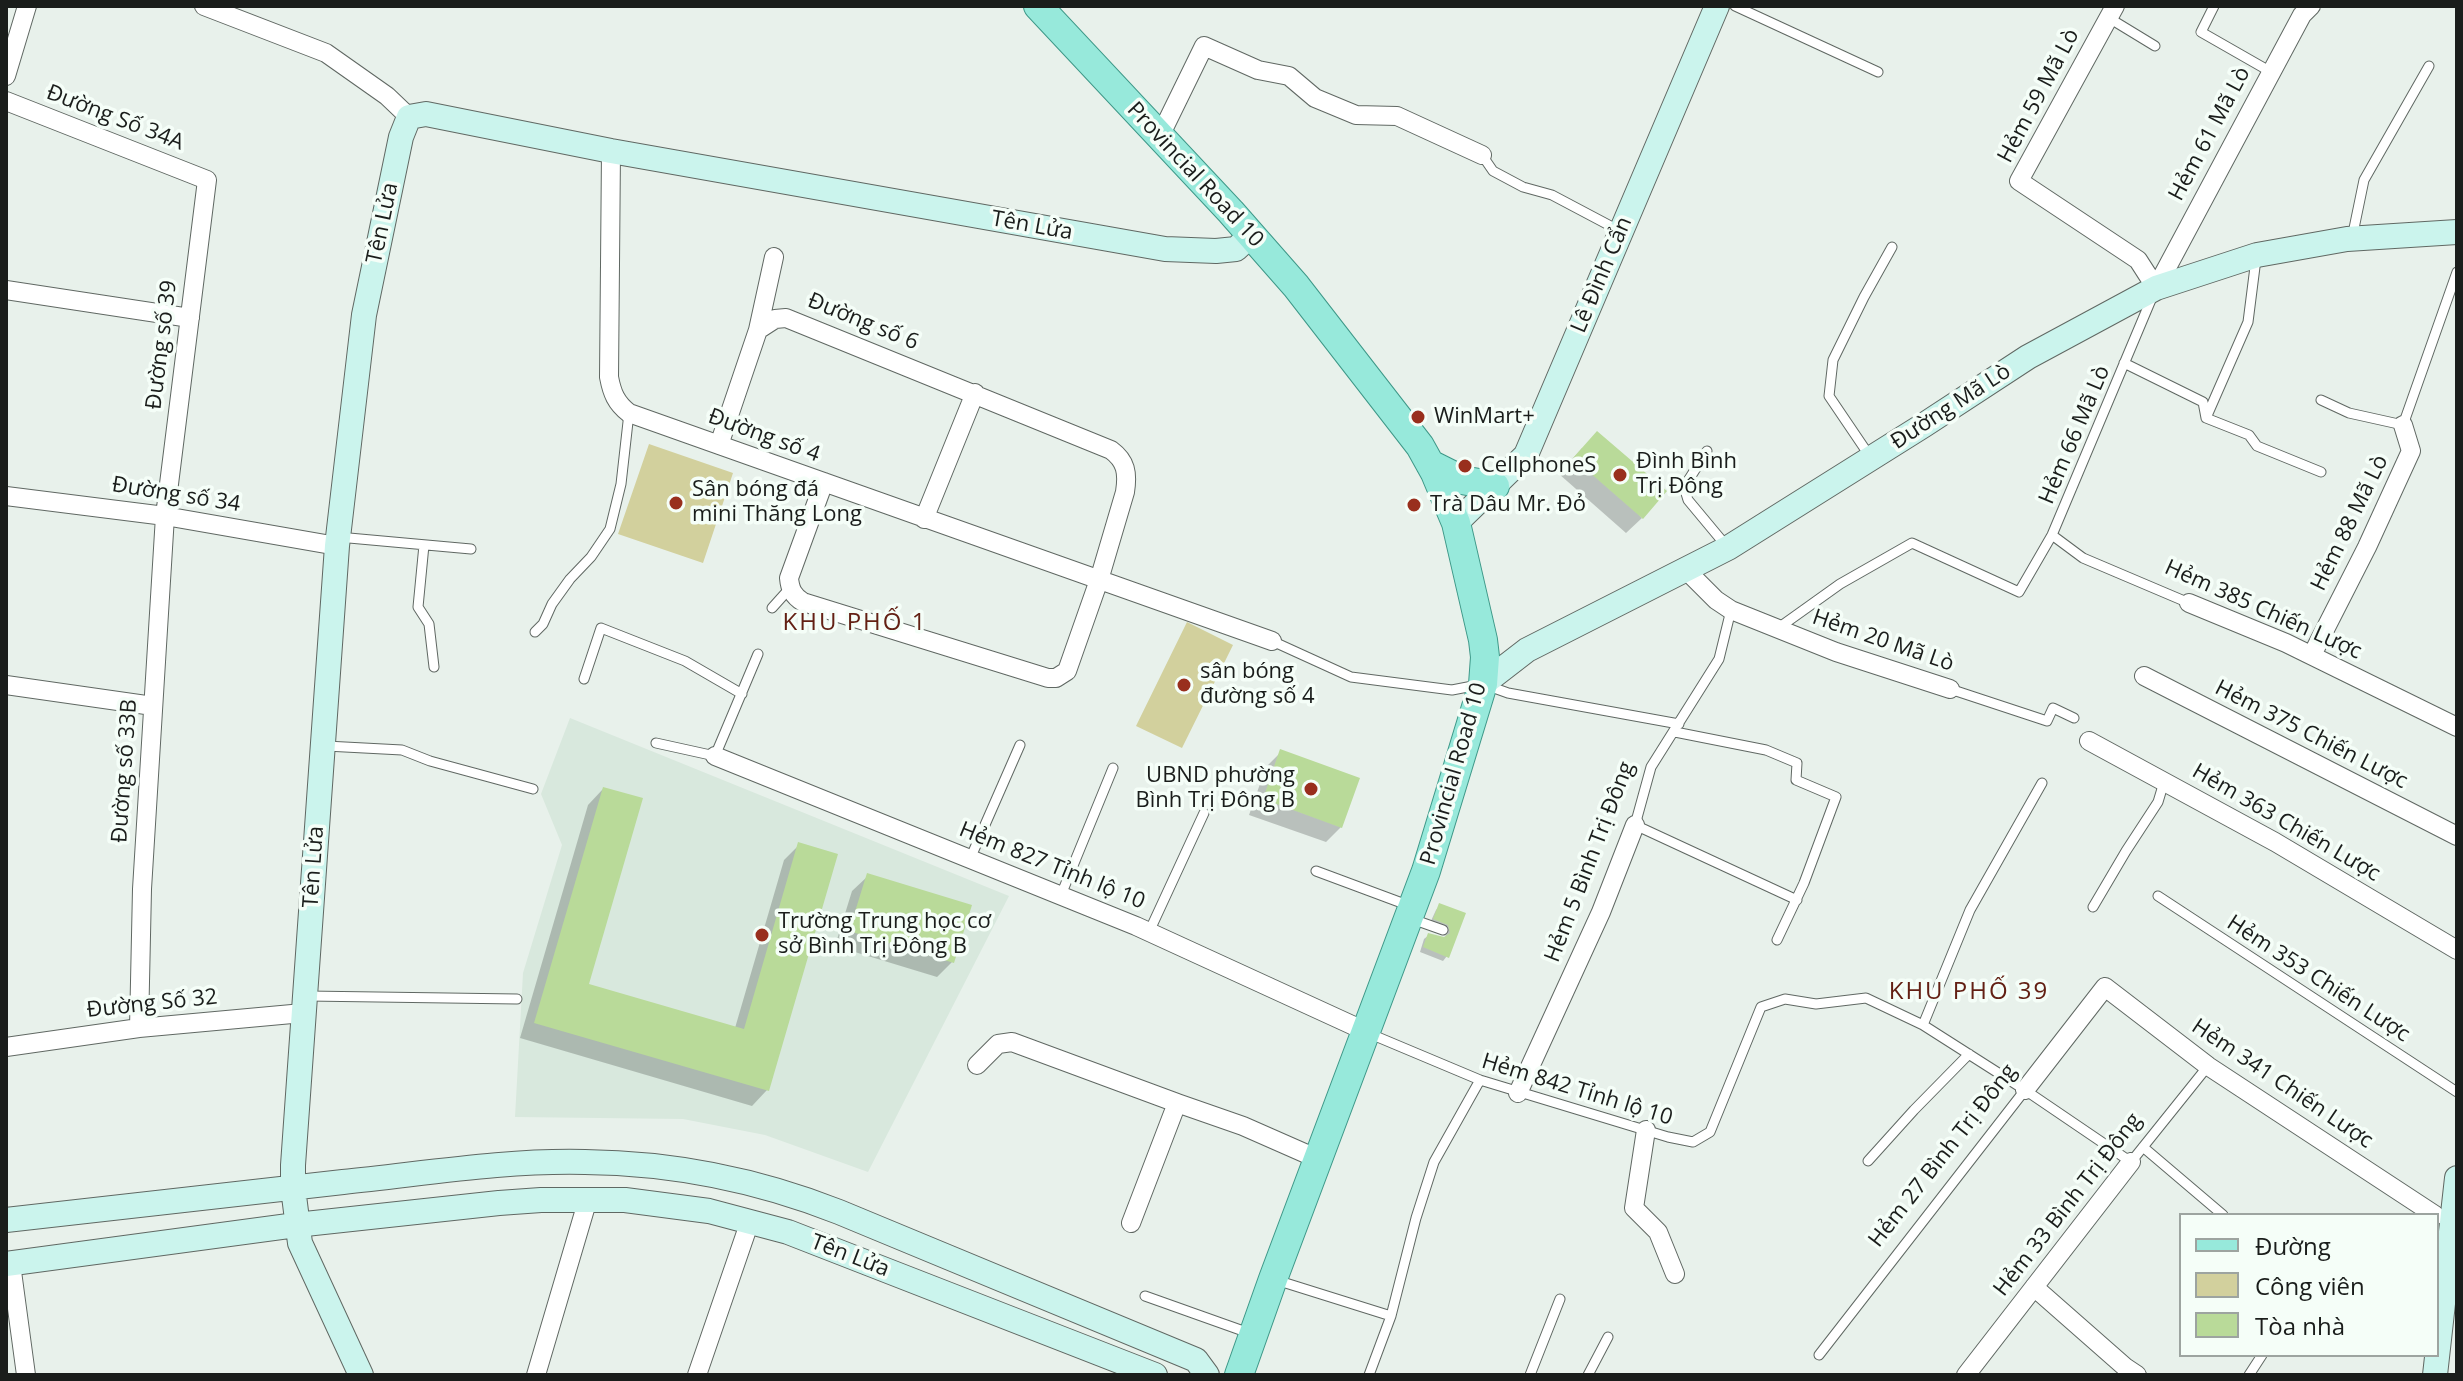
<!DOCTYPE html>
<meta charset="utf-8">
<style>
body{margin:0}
#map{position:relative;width:2463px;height:1381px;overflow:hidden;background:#e8f1eb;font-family:"Open Sans",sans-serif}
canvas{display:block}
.frame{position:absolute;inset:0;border:8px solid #1a1d1b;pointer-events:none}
.legend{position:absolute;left:2179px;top:1213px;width:260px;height:144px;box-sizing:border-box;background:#f5fef8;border:2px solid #9da4a0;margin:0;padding:10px 14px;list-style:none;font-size:24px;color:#1a1d1b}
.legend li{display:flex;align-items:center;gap:16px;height:40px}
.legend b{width:40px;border:2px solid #9da4a0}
</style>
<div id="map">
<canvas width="2463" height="1381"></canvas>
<div class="frame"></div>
<ul class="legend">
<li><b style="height:10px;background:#97e9db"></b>Đường</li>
<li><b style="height:22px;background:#d2d09d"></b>Công viên</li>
<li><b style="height:22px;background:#b9da99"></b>Tòa nhà</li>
</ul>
</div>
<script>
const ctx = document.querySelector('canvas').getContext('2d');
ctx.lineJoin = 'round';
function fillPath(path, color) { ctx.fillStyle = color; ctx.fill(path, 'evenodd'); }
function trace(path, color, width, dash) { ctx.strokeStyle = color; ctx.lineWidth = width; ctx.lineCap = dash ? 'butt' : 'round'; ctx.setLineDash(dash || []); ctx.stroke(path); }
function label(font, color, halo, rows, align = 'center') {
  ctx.font = font + ' "Open Sans",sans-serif'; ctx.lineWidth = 7; ctx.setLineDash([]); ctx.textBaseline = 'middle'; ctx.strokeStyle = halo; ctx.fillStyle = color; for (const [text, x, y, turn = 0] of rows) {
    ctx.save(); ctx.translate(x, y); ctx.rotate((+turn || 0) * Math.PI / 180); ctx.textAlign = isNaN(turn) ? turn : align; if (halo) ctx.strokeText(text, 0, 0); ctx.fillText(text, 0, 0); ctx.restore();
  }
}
const built = new Path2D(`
 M570 718 1009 896 868 1172 765 1135 683 1119 515 1117 523 973 562 845 541 794Z`);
const green = new Path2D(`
 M649 444 733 473 703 563 618 534Z
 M1187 622 1233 645 1182 748 1136 726Z`);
const shadow = new Path2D(`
 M1582 448 1642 518 1626 533 1559 474Z
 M1281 752 1341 827 1326 842 1249 815 1266 767Z
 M603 789 586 985 735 1028 784 860 799 845 767 1090 752 1106 520 1038 588 805Z
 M868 876 952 962 937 977 835 946 852 891Z
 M1440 905 1463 914 1447 956 1443 961 1420 952 1424 939 1429 935 1446 938 1444 929 1430 923 1436 910Z`);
const building = new Path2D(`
 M1597 431 1667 491 1643 519 1573 458Z
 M1280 749 1360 778 1342 828 1263 799Z
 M603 787 643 798 589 984 744 1029 798 842 838 854 769 1091 534 1023Z
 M867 873 972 905 954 963 849 931Z
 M1439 903 1466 913 1449 958 1423 947 1428 933 1444 937 1450 933 1448 925 1433 919Z`);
const lane = new Path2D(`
 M1735 6 1878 72
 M2214 6 2201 32 2271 72
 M2109 18 2155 46
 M1482 155 1493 171 1523 187 1552 195 1620 231
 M2352 238 2364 180 2429 66
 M2124 363 2203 402 2206 418 2249 435 2257 446 2321 472
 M2321 400 2349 413 2403 425 2457 272
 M2206 418 2248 322 2256 259
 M1707 451 1684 487 1688 500 1728 548
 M1871 458 1829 396 1833 360 1864 297 1892 247
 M2052 535 2083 558 2189 603
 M338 537 471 549
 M424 545 418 607 429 624 434 667
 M772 608 790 588
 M1731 610 1719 659 1651 767 1635 825 1797 900
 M1777 629 1840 584 1912 543 2019 592 2052 535 2153 295
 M535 632 543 624 552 604 570 579 591 557 610 529 621 484 629 413
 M1272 641 1351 677 1452 690 1483 684 1508 693 1679 724
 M584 679 601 628 685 661 742 694
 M1950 689 2047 721 2053 708 2074 718
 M1675 732 1766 750 1797 763 1796 780 1836 797 1804 883 1777 940
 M656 743 715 756 758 654
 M326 746 402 750 430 761 533 789
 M970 859 1020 745
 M1316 871 1410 906
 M1061 895 1113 768
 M2158 896 2457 1092
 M2093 907 2126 851 2158 802 2164 782
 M1412 919 1443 930
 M1149 932 1204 813
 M307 996 517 999
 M1923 1025 1970 910 2042 783
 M1368 1033 1480 1080 1668 1137 1693 1142 1710 1132 1761 1007 1785 999 1816 1004 1866 998 1923 1025 2025 1090 2131 1162 2208 1066
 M2143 1147 2223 1215
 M1868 1161 1914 1110 1969 1054
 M1276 1280 1391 1316
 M1145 1296 1249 1333
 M1819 1355 2025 1090
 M1369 1375 1391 1316 1416 1218 1434 1162 1480 1080
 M1530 1375 1560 1299
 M1588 1375 1608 1337
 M2249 1375 2262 1355`);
const street = new Path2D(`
 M204 6 326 53 387 96 409 117
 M2115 6 2019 181 2138 260 2156 288
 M6 76 27 6
 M6 101 207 180 165 516 142 889 139 1028
 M1160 136 1204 46 1258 70 1289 76 1315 98 1356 115 1397 116 1482 155
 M611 151 609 377C612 393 616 403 629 413L1272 641
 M2156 288 2302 15 2311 6
 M6 290 190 318
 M758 330 774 257
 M719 445 758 330 775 319 786 318 1111 450C1126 461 1128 473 1125 492L1099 580 1067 671 1056 678H1048L803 602C793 596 790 589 789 578L824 482
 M6 496 165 516 337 546
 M924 519 975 393
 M1684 568 1716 600 1731 610 1836 652 1950 689
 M2189 603 2286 643 2457 727
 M2312 655 2367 547 2411 451 2403 425
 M2144 676 2457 836
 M6 685 153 706
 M2089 741 2275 842 2457 950
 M715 756 1136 926 1365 1031
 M6 1047 139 1028 303 1013
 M977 1065 998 1044 1012 1042 1177 1103
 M2025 1090 2105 987 2208 1066 2435 1215
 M1518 1093 1601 912 1635 825
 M1646 1130 1634 1208 1658 1232 1675 1274
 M1131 1223 1177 1103 1243 1126 1318 1159
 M11 1264 26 1375
 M2034 1287 2125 1367 2137 1375
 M536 1375 588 1199
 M697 1375 750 1221
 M1966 1375 2131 1162`);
const secondary = new Path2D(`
 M1456 523 1526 455 1717 6
 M1483 684 1527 650 1728 548 1924 425 2028 357 2156 288 2257 255 2347 239 2457 232
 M6 1220C118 1208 231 1194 343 1182 423 1174 504 1160 585 1162 672 1163 758 1180 839 1212L1196 1360 1207 1375
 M6 1264 296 1225 499 1203 541 1200H625L709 1211 788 1232 1155 1375
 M361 1375 300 1243 293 1188V1165L337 546 364 315 401 137 409 117 426 114 611 151 1165 249 1216 251 1236 249 1251 235
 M2435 1375 2457 1178`);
const primary = new Path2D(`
 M1038 6 1231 212 1296 286 1420 446 1435 473 1456 523 1483 640 1485 657 1483 684 1426 871 1273 1279 1239 1375
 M1430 464 1462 480 1495 486`);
const markers = [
 [1418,417,8,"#992f1d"],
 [1465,466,8,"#992f1d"],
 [1620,475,8,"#992f1d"],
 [676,503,8,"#992f1d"],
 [1414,505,8,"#992f1d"],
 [1184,685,8,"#992f1d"],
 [1311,789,8,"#992f1d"],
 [762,935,8,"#992f1d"]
];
const streetNames = [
 ["Hẻm 59 Mã Lò",2039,96,-62],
 ["Đường Số 34A",115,118,21],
 ["Hẻm 61 Mã Lò",2210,134,-62],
 ["Provincial Road 10",1195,175,47],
 ["Tên Lửa",383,223,-78],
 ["Tên Lửa",1032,226,10],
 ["Lê Đình Cẩn",1602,275,-67],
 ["Đường số 6",863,322,22],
 ["Đường số 39",162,345,-83],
 ["Đường Mã Lò",1951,407,-33],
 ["Hẻm 66 Mã Lò",2075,435,-67],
 ["Đường số 4",764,436,20],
 ["Đường số 34",176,495,9],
 ["Hẻm 88 Mã Lò",2350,523,-64],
 ["Hẻm 385 Chiến Lược",2263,610,24],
 ["Hẻm 20 Mã Lò",1883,641,19],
 ["Hẻm 375 Chiến Lược",2311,735,27],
 ["Đường số 33B",125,771,-86],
 ["Provincial Road 10",1454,774,-74],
 ["Hẻm 363 Chiến Lược",2286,823,30],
 ["Hẻm 5 Bình Trị Đông",1590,862,-69],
 ["Hẻm 827 Tỉnh lộ 10",1052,866,22],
 ["Tên Lửa",314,867,-86],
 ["Hẻm 353 Chiến Lược",2318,979,33],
 ["Đường Số 32",152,1004,-6],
 ["Hẻm 341 Chiến Lược",2282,1084,34],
 ["Hẻm 842 Tỉnh lộ 10",1577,1090,17],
 ["Hẻm 27 Bình Trị Đông",1943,1156,-52],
 ["Hẻm 33 Bình Trị Đông",2068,1205,-52],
 ["Tên Lửa",850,1256,21]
];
const poiNames = [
 ["WinMart+",1434,417],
 ["Đình Bình",1636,462],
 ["Trị Đông",1636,487],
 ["CellphoneS",1481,466],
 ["Sân bóng đá",692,490],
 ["mini Thăng Long",692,515],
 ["Trà Dâu Mr. Đỏ",1430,505],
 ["sân bóng",1200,672],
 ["đường số 4",1200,697],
 ["UBND phường",1295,776,"right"],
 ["Bình Trị Đông B",1295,801,"right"],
 ["Trường Trung học cơ",778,922],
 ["sở Bình Trị Đông B",778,947]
];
const neighbourhoodNames = [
 ["KHU PHỐ 1",855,623],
 ["KHU PHỐ 39",1969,992]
];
fillPath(built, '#d8e8dd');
fillPath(green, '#d2d09d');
fillPath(shadow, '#0003');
fillPath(building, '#b9da99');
trace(lane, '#606863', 11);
trace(street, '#606863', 20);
trace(secondary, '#606863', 26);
trace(primary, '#3e9888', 30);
trace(lane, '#fff', 9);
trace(street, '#fff', 18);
trace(secondary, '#cbf4ed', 24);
trace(primary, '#97e9db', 28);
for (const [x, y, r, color] of markers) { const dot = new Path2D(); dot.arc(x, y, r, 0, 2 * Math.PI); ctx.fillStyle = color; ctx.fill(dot); trace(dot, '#f5fef8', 3); }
label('22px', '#1a1d1b', '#f5fef8', streetNames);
label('22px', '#1a1d1b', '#f5fef8', poiNames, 'left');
ctx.letterSpacing = '2px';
label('24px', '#632014', '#f5fef8', neighbourhoodNames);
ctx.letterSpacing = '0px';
</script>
